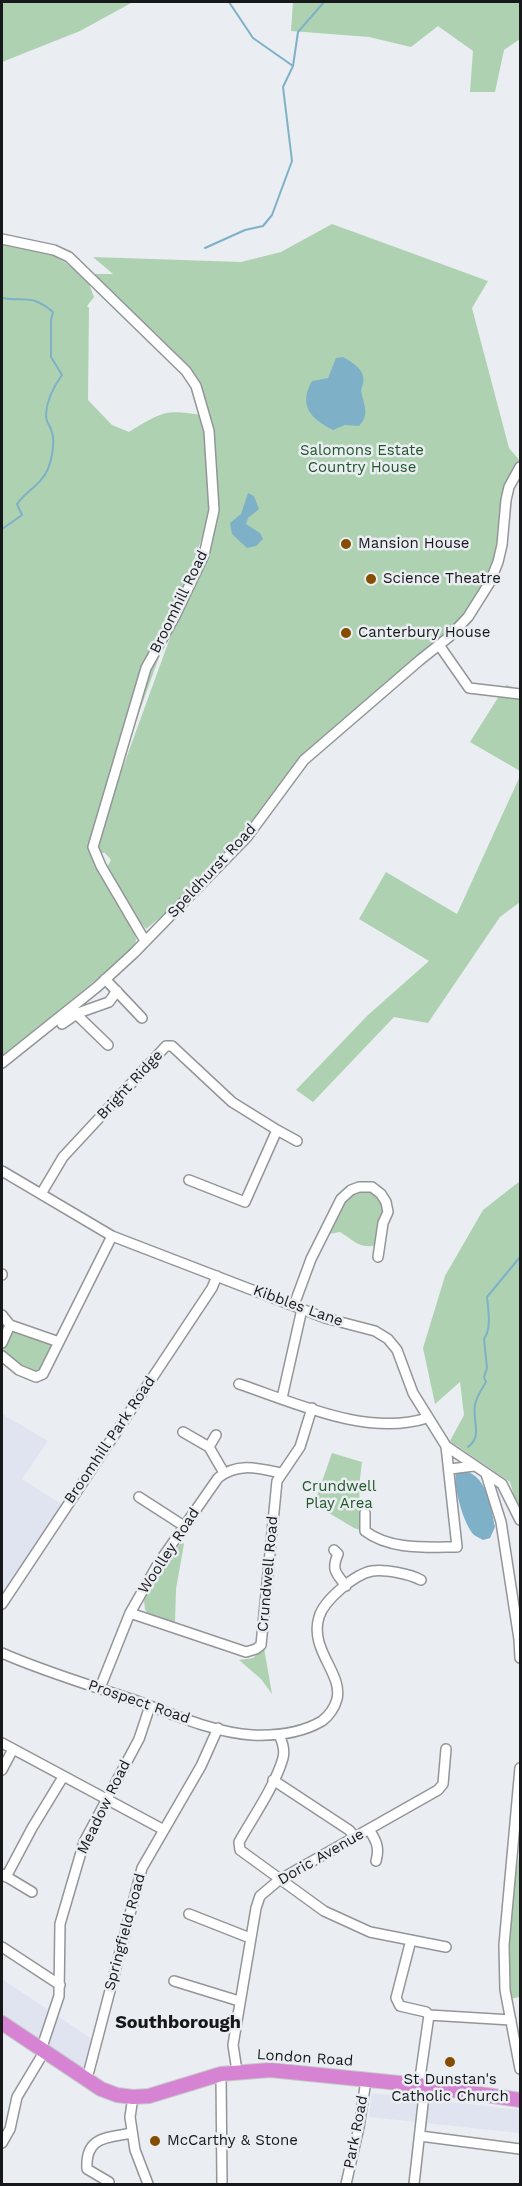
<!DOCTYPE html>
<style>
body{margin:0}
#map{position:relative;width:522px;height:2186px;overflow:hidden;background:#eaedf1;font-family:"Work Sans",sans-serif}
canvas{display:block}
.frame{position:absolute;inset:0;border:3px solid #17181a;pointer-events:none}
</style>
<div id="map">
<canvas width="522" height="2186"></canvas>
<div class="frame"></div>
</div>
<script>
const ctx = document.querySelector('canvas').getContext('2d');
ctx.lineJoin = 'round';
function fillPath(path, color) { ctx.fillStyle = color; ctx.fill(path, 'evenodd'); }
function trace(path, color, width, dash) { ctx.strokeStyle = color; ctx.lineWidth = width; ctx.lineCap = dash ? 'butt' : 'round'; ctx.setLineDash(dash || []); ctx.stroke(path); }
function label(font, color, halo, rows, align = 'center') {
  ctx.font = font + ' "Work Sans",sans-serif'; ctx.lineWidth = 5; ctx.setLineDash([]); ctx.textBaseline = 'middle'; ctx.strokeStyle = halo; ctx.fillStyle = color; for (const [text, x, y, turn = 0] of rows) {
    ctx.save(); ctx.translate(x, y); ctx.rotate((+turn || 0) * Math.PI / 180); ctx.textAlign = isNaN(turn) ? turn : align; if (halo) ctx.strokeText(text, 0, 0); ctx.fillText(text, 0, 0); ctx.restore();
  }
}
const built = new Path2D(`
 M2 1414 48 1441 22 1479 63 1505 2 1593Z
 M2 1979 92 2039 84 2070 2 2017Z
 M372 2093 520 2110V2133L369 2117Z`);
const green = new Path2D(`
 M2 2H133L80 31 2 62Z
 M293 2H520V39L504 50 495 92H470L473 51 438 26 411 47 369 37 291 31Z
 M332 224 488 281 472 308 509 448 520 461 507 484 497 553 485 581 465 615 318 744 251 825 176 905 146 929 125 903 106 869 111 860 105 853H99L95 844 206 539 208 521 91 846 135 931 136 941 132 950 2 1057V243L49 253 66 263 87 279 94 297 87 306 89 308 88 400 112 425 129 432C164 411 165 409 206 416L205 445H214L200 388 91 274H113L93 257 241 262 281 252Z
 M506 685 520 689V771L470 742Z
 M520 776V902L500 917 428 1023 394 1017 313 1102 296 1090 368 1015 429 961 359 919 386 872 457 914Z
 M520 1181V1531L519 1513 510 1482 450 1441 464 1415 460 1382 435 1404 423 1348 445 1276 483 1210Z
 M372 1187 386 1202 379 1245C357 1249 357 1242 340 1232L323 1235 351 1190Z
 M10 1325 59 1342 36 1377 2 1356V1343Z
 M332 1453 362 1462 359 1487 360 1507 365 1513 363 1531 354 1528 314 1504Z
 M181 1542 184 1544 176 1589 175 1623 147 1613 145 1609 144 1600Z
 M264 1648 272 1694 261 1679 239 1660 253 1658Z
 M520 1850V1997L507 1999 504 1945Z`);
const water = new Path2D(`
 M343 357C357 365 369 373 361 390 363 404 371 414 359 426L345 425 333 430C311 419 298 406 312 381L328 378 336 358Z
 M248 493 254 496 259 509 248 518 246 524 260 533 263 539 256 546 247 548 232 534 230 523 241 514Z
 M461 1470C487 1474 490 1504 495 1527L490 1538 483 1540C480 1538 477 1537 474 1535 464 1525 453 1487 456 1473Z`);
const stream = new Path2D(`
 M229 2 253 38 293 66
 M205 248 245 230 263 226 272 215 292 161 283 87 293 66 298 32 324 2
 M2 298C24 302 31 293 53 312L51 320V357L62 375C54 386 47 400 46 414 45 421 50 425 52 432 55 442 52 459 48 469 41 485 26 491 17 504L22 515 2 529
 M468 1447C483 1436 472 1420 475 1405 476 1397 482 1389 486 1382L484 1377 487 1368 484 1339C492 1328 488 1309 487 1297L520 1257`);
const minor = new Path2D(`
 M2 239 54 250 69 257 186 371 196 386 209 431 214 510 204 555 175 616 146 668 93 847 101 866 145 941
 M439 645 469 688 520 694
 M105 979 142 1018
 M76 1014 108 1045
 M62 1024 78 1013 109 1002 117 991
 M2 1063 97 987 134 953 247 837 304 760 420 660 449 637 468 617 490 582 498 562 502 545 506 500 509 487 520 467
 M277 1130 297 1141
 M2 1171 112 1236 325 1318 375 1331 388 1339 397 1350 413 1393 446 1446 502 1484 520 1520
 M41 1194 63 1157 166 1046H172L232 1102 277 1130 245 1202 189 1180
 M2 1275V1274
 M294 1305 311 1259 341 1199 351 1190 359 1187H372L381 1194 386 1202 388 1212 383 1223 378 1257
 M2 1315 10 1325 59 1342 112 1236
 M2 1343 10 1325
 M2 1356 19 1370 36 1377 43 1374 59 1342
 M239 1384C296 1403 367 1437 427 1418
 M282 1398 302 1309
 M183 1432 209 1447 224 1473
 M209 1447 216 1435
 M450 1469 474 1466
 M486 1474 501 1522 519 1639 520 1658
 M139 1497 184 1526
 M365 1513V1531C390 1550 426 1547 457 1547L446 1446
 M334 1550 338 1554C331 1570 336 1573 346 1586
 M2 1604 212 1288 217 1276
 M130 1613 246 1652 256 1649 261 1645 277 1481 300 1447 312 1408
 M2 1653C45 1672 90 1685 134 1700 170 1713 214 1733 252 1735 276 1736 300 1734 322 1721 329 1716 335 1707 337 1699 343 1673 309 1650 319 1617 324 1600 355 1574 372 1571 385 1569 410 1574 421 1580
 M100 1688 130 1613 158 1564 218 1478C237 1462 258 1468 281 1473
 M279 1735C283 1743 285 1750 283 1758 275 1786 253 1817 239 1842L240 1850 324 1911 370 1932 446 1947
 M2 1743 164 1830
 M520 1768 504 1945 505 1990 520 2069
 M2 1770 13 1749
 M273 1780 349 1830 355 1837
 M369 1829C376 1841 380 1847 376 1861
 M2 1874 32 1892
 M6 1877 32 1828 63 1777
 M189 1914 250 1938
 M411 1940 396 1998 400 2006 426 2012 429 2015 511 2020
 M2 1947 60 1985
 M174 1981 239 2001
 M41 2050 59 1996 60 1924 84 1842 139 1739 150 1706
 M237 2071 233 2045 256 1908 260 1896 279 1880 438 1790 443 1784 446 1749
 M221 2074 222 2184
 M85 2080 89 2071 142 1868 201 1766 218 1728
 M419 2085 429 2015
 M133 2097 130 2117 135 2150 148 2184
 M420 2136 520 2149
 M2 2143 10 2129 17 2097 44 2052
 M109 2182 87 2169C85 2136 107 2138 132 2133
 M346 2184 359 2127 366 2080
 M414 2184 425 2086`);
const highway = new Path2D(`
 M2 2023 101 2089 117 2095 133 2097 149 2096 221 2074 270 2070 419 2085 520 2100`);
const markers = [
 [346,544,6,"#854d00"],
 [371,579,6,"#854d00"],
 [346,633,6,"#854d00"],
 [450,2062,6,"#854d00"],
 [155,2141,6,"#854d00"]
];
const parkNames = [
 ["Salomons Estate",362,451],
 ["Country House",362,468],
 ["Crundwell",339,1487],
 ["Play Area",339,1504]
];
const poiNames = [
 ["Mansion House",358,544],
 ["Science Theatre",383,579],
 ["Canterbury House",358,633],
 ["St Dunstan's",450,2080,"center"],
 ["Catholic Church",450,2097,"center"],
 ["McCarthy & Stone",167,2141]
];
const streetNames = [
 ["Broomhill Road",179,602,-64],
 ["Speldhurst Road",212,871,-47],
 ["Bright Ridge",130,1085,-47],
 ["Kibbles Lane",298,1306,20],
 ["Broomhill Park Road",110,1440,-56],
 ["Woolley Road",169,1551,-57],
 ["Crundwell Road",268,1574,-85],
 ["Prospect Road",139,1702,19],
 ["Meadow Road",104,1807,-64],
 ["Doric Avenue",321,1857,-30],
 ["Springfield Road",125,1932,-75],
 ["London Road",305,2058,4],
 ["Park Road",356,2132,-79]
];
const quarterNames = [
 ["Southborough",178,2023]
];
fillPath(built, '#dfe4f0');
fillPath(green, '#aed2b1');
fillPath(water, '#7eb1c8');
trace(stream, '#7eb1c8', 2);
trace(minor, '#939599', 12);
trace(highway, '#c7c8c8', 16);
trace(minor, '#fff', 9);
trace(highway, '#d583d2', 14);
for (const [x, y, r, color] of markers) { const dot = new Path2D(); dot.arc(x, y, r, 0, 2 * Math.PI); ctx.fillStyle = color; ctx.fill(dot); trace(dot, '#eaedf1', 2); }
label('15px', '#21572a', '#eaedf1', parkNames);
label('15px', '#17181a', '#eaedf1', poiNames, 'left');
label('15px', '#17181a', '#eaedf1', streetNames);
label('bold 18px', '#17181a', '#eaedf1', quarterNames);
</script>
